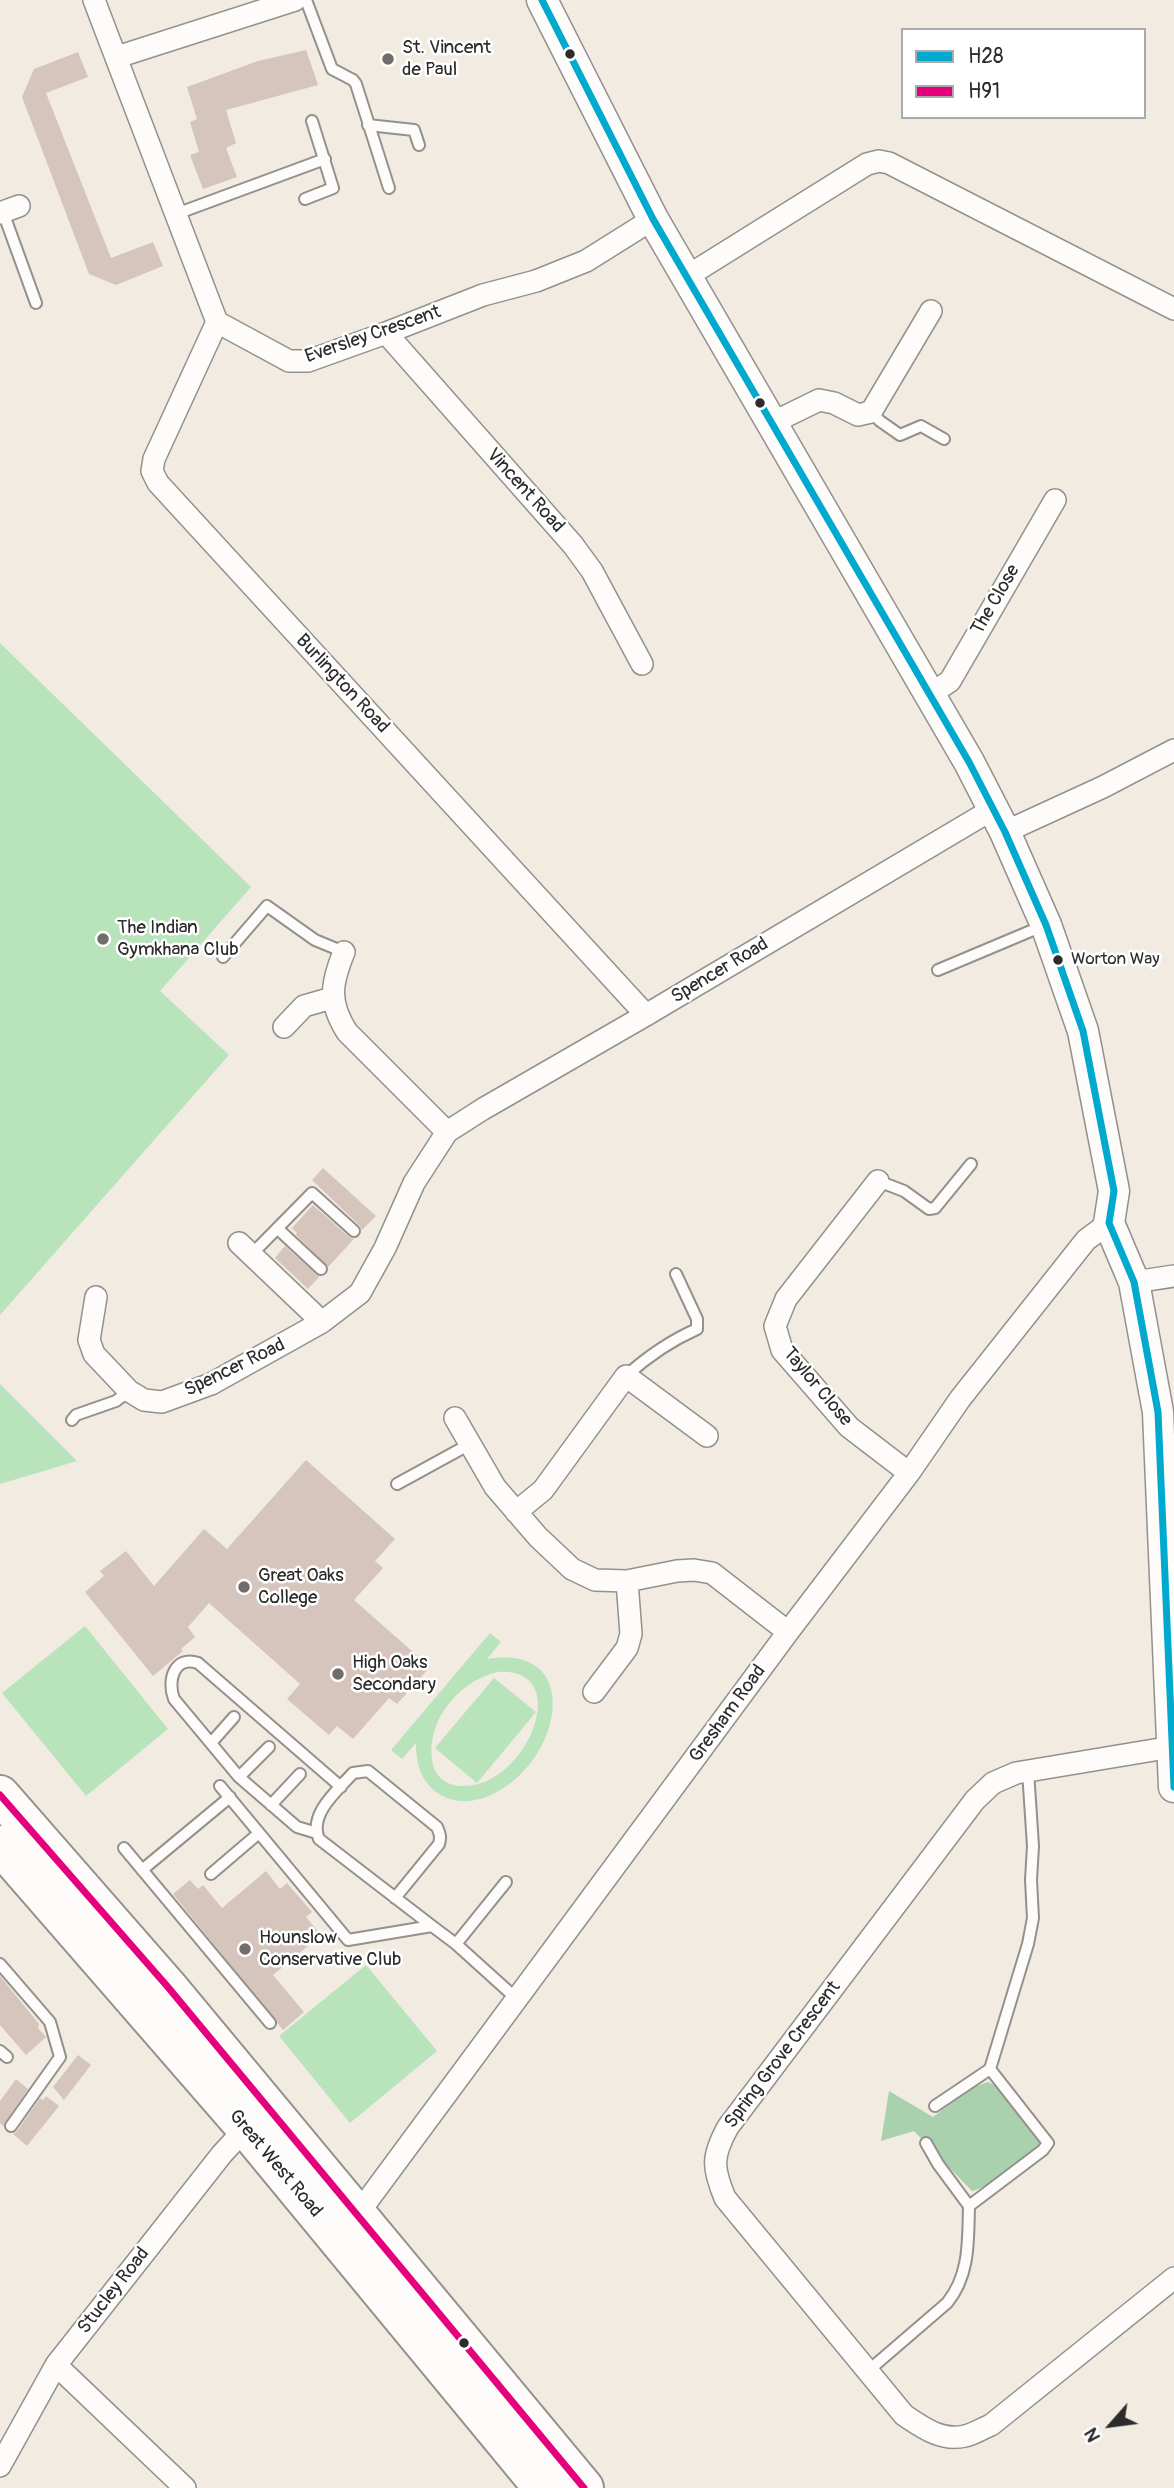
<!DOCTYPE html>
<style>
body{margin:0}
#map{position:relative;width:1174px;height:2488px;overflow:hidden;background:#f1ebe1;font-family:Pangolin,sans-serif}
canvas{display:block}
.legend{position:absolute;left:901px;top:28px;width:245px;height:91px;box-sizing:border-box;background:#fff;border:2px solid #aaa;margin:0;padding:9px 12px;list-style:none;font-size:21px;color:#2b2b2b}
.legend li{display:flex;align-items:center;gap:14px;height:35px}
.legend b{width:35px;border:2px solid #aaa}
.north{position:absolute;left:1076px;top:2390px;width:70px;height:70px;-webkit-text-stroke:5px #fff;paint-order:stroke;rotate:242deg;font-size:19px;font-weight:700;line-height:28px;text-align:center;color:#2b2b2b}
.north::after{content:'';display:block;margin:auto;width:24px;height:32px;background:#2b2b2b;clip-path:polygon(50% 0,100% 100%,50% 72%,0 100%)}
</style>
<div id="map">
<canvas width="1174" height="2488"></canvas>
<ul class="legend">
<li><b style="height:9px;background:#00a9ce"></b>H28</li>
<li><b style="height:9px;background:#e5007d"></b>H91</li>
</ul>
<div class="north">N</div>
</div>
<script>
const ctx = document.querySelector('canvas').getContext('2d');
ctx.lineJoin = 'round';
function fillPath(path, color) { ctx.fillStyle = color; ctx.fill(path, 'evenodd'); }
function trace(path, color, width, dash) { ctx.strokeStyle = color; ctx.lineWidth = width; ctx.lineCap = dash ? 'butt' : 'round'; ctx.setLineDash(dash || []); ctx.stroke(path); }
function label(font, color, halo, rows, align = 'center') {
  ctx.font = font + ' Pangolin,sans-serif'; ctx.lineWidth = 5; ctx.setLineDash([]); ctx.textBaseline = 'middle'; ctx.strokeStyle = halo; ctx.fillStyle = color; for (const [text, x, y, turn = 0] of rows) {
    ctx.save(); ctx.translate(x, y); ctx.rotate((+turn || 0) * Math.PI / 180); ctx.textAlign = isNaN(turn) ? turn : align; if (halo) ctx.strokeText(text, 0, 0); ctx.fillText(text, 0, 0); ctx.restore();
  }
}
const green = new Path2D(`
 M0 643 251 887 160 991 229 1055 0 1315Z
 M0 1384 77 1461 0 1484Z
 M85 1626 168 1729 86 1796 2 1693Z
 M490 1633 501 1642 487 1659C587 1642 562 1768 486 1797 470 1803 454 1803 439 1794 421 1782 416 1764 416 1743L402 1759 391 1750ZM497 1672C577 1666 526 1790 461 1786 421 1784 428 1732 445 1709 458 1690 475 1678 497 1672Z
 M494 1678 536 1712 477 1783 435 1748Z
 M366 1965 437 2051 350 2123 279 2036Z`);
const forest = new Path2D(`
 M988 2082 998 2087 1042 2143C1028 2163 995 2185 972 2191L914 2131 881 2141 889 2091 933 2117 971 2088Z`);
const building = new Path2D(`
 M306 50 318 85 226 110 236 143 226 148 237 177 203 189 190 155 199 152 190 122 197 119 187 87 258 61Z
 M78 52 88 77 46 93 111 258 153 242 163 266 116 285 89 274 22 97 34 69Z
 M323 1168 376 1216 362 1230 359 1225 312 1180Z
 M313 1205 349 1237 354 1239 328 1267 296 1235 297 1233 292 1228Z
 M285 1246 319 1277 308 1289 275 1258Z
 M306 1460 395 1539 375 1561 383 1568 354 1600 430 1667 397 1704 389 1698 353 1739 337 1726 329 1735 287 1699 300 1684 209 1603 188 1627 195 1637 181 1649 183 1651 153 1676 85 1592 104 1576 100 1571 126 1551 154 1586 204 1529 227 1549Z
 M266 1871 280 1889 287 1883 312 1912 306 1917 321 1935 273 1975 304 2012 283 2030 173 1894 190 1880 198 1889 203 1885 222 1908Z
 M0 1976 39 2024 38 2028 46 2037 26 2055 0 2025Z
 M78 2055 91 2065 64 2100 53 2087Z
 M16 2079 28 2089 3 2126 0 2123V2101Z
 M46 2096 59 2106 27 2146 13 2134 17 2131 40 2098 43 2100Z`);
const lane = new Path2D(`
 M306 0 332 69 353 80 356 84 389 188
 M368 125 414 130 419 145
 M305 199 333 188 312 121
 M3 212 36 303
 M176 214 325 159
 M871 412 880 421 900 435 921 426 944 439
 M223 957 267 906 315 940 344 952
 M938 970 1045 925
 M878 1181 904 1191 929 1209 935 1208 971 1164
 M278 1229 321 1269
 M251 1255 312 1193 354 1231
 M626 1376C648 1356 670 1341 697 1329V1319L676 1274
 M72 1420 76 1415 116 1401 129 1391
 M397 1484 470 1444
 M211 1743 234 1717
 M239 1777 269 1747
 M220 1786 348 1940 432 1926 456 1944 518 2000
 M271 1805 300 1774
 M317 1833 297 1827 239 1777 174 1699C167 1681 174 1655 198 1663L341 1787
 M124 1848 270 2023
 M142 1870 230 1797
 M211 1874 259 1833
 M395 1898 439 1844C441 1837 440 1834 437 1827L368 1771 353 1773C338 1790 308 1814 319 1839L432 1926
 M456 1944 506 1882
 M0 1964 50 2022 60 2057 11 2126
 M0 2051 7 2057
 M935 2106 990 2069
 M926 2143 938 2164 969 2206
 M868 2371 947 2303C970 2275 968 2241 969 2206L1043 2150 1048 2143 990 2069 1028 1944 1033 1918 1031 1880 1033 1846 1028 1771`);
const street = new Path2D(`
 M94 0 217 322 289 361H308L386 333 483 295 536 281 586 261 653 219
 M117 57 295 0
 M0 213 19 206
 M686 277 867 164 879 161 889 163 1174 309
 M217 322 154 459 152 471 158 483 646 1015
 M386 333 573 545 592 571 642 664
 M772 423 819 400 834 403 858 415 871 412 931 311
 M931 694 950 681 1055 500
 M1005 832 1103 787 1174 750
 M344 952C331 984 328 1002 347 1032L447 1132
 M284 1027 304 1006 332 998
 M878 1181 786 1299 775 1326 782 1350 849 1427 909 1473
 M1134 1282 1174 1276
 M96 1297 89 1340 94 1354 129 1391 144 1400 162 1402 211 1384 322 1322 239 1243
 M322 1322 360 1293 385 1248 414 1183 447 1132 483 1109 646 1015 993 809
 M455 1418 495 1487 538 1537 572 1569 595 1580 627 1581 677 1571 694 1570 712 1573 788 1632
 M516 1512 543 1490 626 1376 707 1436
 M594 1692 627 1648 631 1634 627 1581
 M1172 1747 1016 1773 993 1783 975 1800 728 2127C712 2156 712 2167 725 2198L904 2415C922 2427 942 2442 965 2436 974 2434 983 2428 991 2425L1174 2278
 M357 2215 788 1632 909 1473 960 1399 1086 1240 1109 1223
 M56 2365 185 2488
 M0 2466 56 2365 222 2154 246 2128`);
const secondary = new Path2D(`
 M542 0 653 219 969 762 1005 832 1046 925 1083 1031 1114 1191 1109 1223 1134 1282 1158 1412 1174 1787`);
const highway = new Path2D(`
 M0 1795 167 1986 584 2488
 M0 1845 246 2128 543 2488`);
const bus1 = new Path2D(`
 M542 0 653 219 969 762 1005 832 1046 925 1083 1031 1114 1191 1109 1223 1134 1282 1158 1412 1174 1787`);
const bus2 = new Path2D(`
 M0 1795 167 1986 584 2488`);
const markers = [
 [570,54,6,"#2b2b2b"],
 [388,59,7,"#706e6b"],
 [760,403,6,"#2b2b2b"],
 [103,939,7,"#706e6b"],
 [1058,960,6,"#2b2b2b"],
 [244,1587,7,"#706e6b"],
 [338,1674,7,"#706e6b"],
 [245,1949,7,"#706e6b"],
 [464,2343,6,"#2b2b2b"]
];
const busNames = [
 ["Worton Way",1071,960]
];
const poiNames = [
 ["St. Vincent",402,48],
 ["de Paul",402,70],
 ["The Indian",117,928],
 ["Gymkhana Club",117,950],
 ["Great Oaks",258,1576],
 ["College",258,1598],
 ["High Oaks",352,1663],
 ["Secondary",352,1685],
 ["Hounslow",259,1938],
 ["Conservative Club",259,1960]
];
const streetNames = [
 ["Eversley Crescent",373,335,-19],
 ["Vincent Road",525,491,48],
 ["The Close",996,600,-60],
 ["Burlington Road",342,684,47],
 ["Spencer Road",720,971,-31],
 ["Spencer Road",235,1368,-26],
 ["Taylor Close",817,1387,50],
 ["Gresham Road",728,1714,-54],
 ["Spring Grove Crescent",783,2055,-53],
 ["Great West Road",275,2164,50],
 ["Stucley Road",114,2291,-52]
];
fillPath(green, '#b8e3bb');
fillPath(forest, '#aad1ae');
fillPath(building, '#d5c5bd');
trace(lane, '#94918c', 14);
trace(street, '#94918c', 24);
trace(secondary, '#94918c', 33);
trace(highway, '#94918c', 42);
trace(lane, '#fdfcfa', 10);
trace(street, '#fdfcfa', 21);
trace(secondary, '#fdfcfa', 30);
trace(highway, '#fdfcfa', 38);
trace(bus1, '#00a9ce', 7);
trace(bus2, '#e5007d', 7);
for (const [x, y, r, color] of markers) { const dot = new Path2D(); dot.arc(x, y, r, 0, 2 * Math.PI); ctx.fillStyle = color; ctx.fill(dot); trace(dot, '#fff', 2.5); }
label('17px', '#2b2b2b', '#fff', busNames, 'left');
label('19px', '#2b2b2b', '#fff', poiNames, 'left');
label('19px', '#2b2b2b', '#fff', streetNames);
</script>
